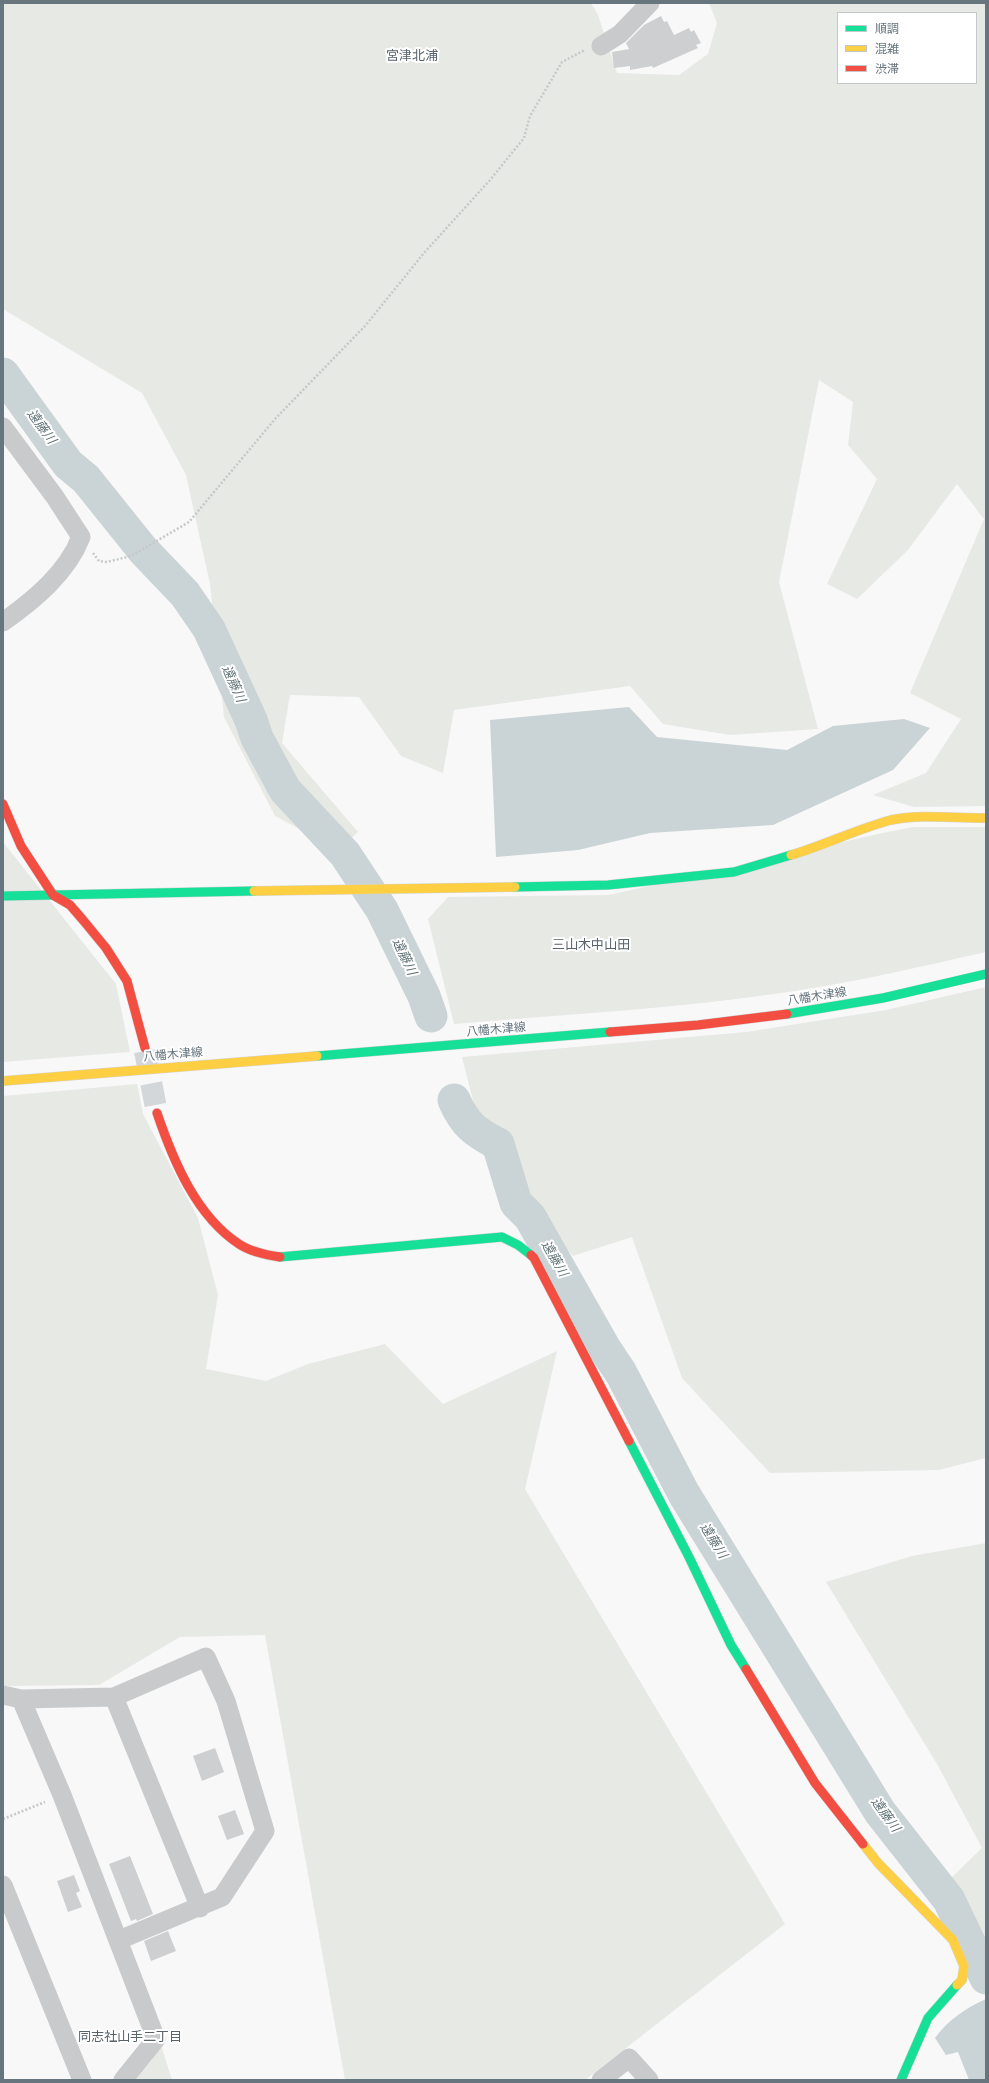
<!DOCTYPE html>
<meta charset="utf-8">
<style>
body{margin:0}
#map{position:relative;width:989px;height:2083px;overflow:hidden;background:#f8f8f8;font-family:"Archivo Narrow","Noto Sans JP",sans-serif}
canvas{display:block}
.frame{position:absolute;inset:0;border:4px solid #66757e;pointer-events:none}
.legend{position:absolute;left:837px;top:12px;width:140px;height:72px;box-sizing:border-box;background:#fff;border:1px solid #c2c8cb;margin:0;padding:5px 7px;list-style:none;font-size:12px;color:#66757e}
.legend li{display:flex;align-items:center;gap:8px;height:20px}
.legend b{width:20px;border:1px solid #c2c8cb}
</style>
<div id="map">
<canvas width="989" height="2083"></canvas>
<div class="frame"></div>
<ul class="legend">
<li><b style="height:5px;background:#16e098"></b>順調</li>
<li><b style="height:5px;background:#ffcf43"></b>混雑</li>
<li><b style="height:5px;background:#f24e42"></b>渋滞</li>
</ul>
</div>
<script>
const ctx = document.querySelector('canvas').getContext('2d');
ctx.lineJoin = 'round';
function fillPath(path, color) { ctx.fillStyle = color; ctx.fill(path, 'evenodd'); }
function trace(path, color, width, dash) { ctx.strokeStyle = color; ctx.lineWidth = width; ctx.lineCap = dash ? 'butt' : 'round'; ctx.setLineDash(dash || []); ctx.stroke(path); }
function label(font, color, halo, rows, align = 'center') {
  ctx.font = font + ' "Archivo Narrow","Noto Sans JP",sans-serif'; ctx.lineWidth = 4; ctx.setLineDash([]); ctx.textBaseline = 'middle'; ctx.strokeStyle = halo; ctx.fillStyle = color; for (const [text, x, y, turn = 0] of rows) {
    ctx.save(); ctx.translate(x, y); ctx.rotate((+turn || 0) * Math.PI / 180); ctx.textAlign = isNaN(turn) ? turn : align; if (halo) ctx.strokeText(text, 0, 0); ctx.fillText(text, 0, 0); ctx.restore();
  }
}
const green = new Path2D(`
 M3 3H591L598 15 617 73 679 75 708 54 717 23 709 3H986V806L914 807 873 795 926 773 961 719 910 693 984 519 957 484 908 550 857 599 827 584 877 479 848 445 853 402 819 380 779 582 818 729 730 735 663 724 630 686 454 710 443 773 401 756 359 697 290 695 282 743 358 832 339 850 275 816 224 717 210 584 186 475 142 393 3 309ZM838 13H976V83H838Z
 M913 827H986V952C920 967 855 982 788 992 677 1009 565 1014 454 1024L428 919 448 897 609 895 878 834Z
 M3 842 116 984 130 1052 3 1062Z
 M986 987V1458L939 1470 770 1473 682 1378 632 1237 573 1256 490 1168 462 1057 746 1032 886 1010Z
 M137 1084 143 1114 198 1218 218 1295 206 1369 266 1381 308 1364 385 1344 443 1404 557 1351 525 1489 785 1924 585 2080H345L265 1635 180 1637 99 1685 3 1686V1096Z
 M986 1543V1949L952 1877 982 1848 937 1764 826 1582 912 1556Z
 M161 2045 172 2080H133L150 2062Z`);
const water = new Path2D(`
 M629 707 657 737 787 750 833 726 904 719 930 728 893 770 773 825 650 833 578 850 496 857 490 720Z
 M986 1999V2080H969L958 2052 946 2055 935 2038C948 2020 966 2008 986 1999Z`);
const river = new Path2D(`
 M3 374 68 464 86 479 143 550 185 594 209 629 251 720 257 738 285 790 345 854 382 910 424 996 431 1016
 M454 1100C465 1125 475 1132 498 1144L516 1203 530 1217 605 1349 621 1373 684 1494 880 1812 949 1900 986 1978`);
const building = new Path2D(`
 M661 16 664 22 667 21 674 35 689 28 691 32 694 30 701 43 696 45 698 48 653 68 652 66 630 70V66L614 68 612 52 629 49 626 43 644 25Z
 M215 1748 224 1772 202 1781 193 1756Z
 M235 1810 244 1834 227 1840 218 1816Z
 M130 1856 153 1914 137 1921 136 1919 131 1921 109 1864Z
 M74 1875 80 1891 76 1893 82 1907 68 1912 57 1881Z
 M168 1931 176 1951 151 1961 144 1941Z`);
const secondaryTunnel = new Path2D(`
 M145 1051 157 1113`);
const path = new Path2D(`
 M93 553 99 561 107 562 131 556 189 522 275 419 365 326 424 253 490 180 524 138 530 116 562 62 585 50
 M3 1819 45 1802`);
const street = new Path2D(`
 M601 46 620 34 650 3
 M3 427 55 497 81 537C67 573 34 600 3 622
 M3 1695 21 1699 114 1697 206 1657 226 1701 265 1831 222 1897 119 1940
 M114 1697 200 1908
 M21 1699 62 1795 156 2039 123 2080
 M3 1885 82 2080
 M601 2080 629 2058 649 2080`);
const fast = new Path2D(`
 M515 887 608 885 734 872 791 855
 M3 896 254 891
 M787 1014 883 998 986 974
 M317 1056 610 1032
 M280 1257 502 1237 518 1245 531 1255
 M629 1441 689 1557 731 1645 746 1669
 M901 2080 928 2018 957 1985`);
const slow = new Path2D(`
 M791 855C825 845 857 829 891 820 919 814 957 818 986 818
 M254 891 515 887
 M3 1081 317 1056
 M863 1844 878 1863 953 1940 964 1966 962 1980 957 1985`);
const jam = new Path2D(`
 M3 804 21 846 53 895 70 905 83 920 106 948 127 981 145 1048
 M610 1032 698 1025 787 1014
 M157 1113C173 1160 196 1216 239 1244 251 1252 266 1255 280 1257
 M531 1255 534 1258 629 1441
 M746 1669 815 1783 863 1844`);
const streetNames = [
 ["八幡木津線",817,997,-9],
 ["八幡木津線",496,1030,-5],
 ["八幡木津線",173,1055,-5]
];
const neighbourhoodNames = [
 ["宮津北浦",412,57],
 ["三山木中山田",591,946],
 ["同志社山手二丁目",130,2038]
];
const waterNames = [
 ["遠藤川",41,427,54],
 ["遠藤川",233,684,66],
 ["遠藤川",404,957,65],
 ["遠藤川",554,1259,60],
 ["遠藤川",713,1541,58],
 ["遠藤川",885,1815,54]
];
fillPath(green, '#e7e9e5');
fillPath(water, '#cad3d5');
trace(river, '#cad3d5', 33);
fillPath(building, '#cdcfd0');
trace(secondaryTunnel, '#d4d7da', 22, [22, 11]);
trace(fast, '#d3d4d5', 10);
trace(slow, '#d3d4d5', 10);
trace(jam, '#d3d4d5', 10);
trace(path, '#c7c8c9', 2.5, [2, 2]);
trace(street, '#c9cacb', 19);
trace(fast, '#16e098', 9);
trace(slow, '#ffcf43', 9);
trace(jam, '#f24e42', 9);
label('12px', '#66757e', '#fff', streetNames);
label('13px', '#58636a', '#fff', neighbourhoodNames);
label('italic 13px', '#627378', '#fff', waterNames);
</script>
